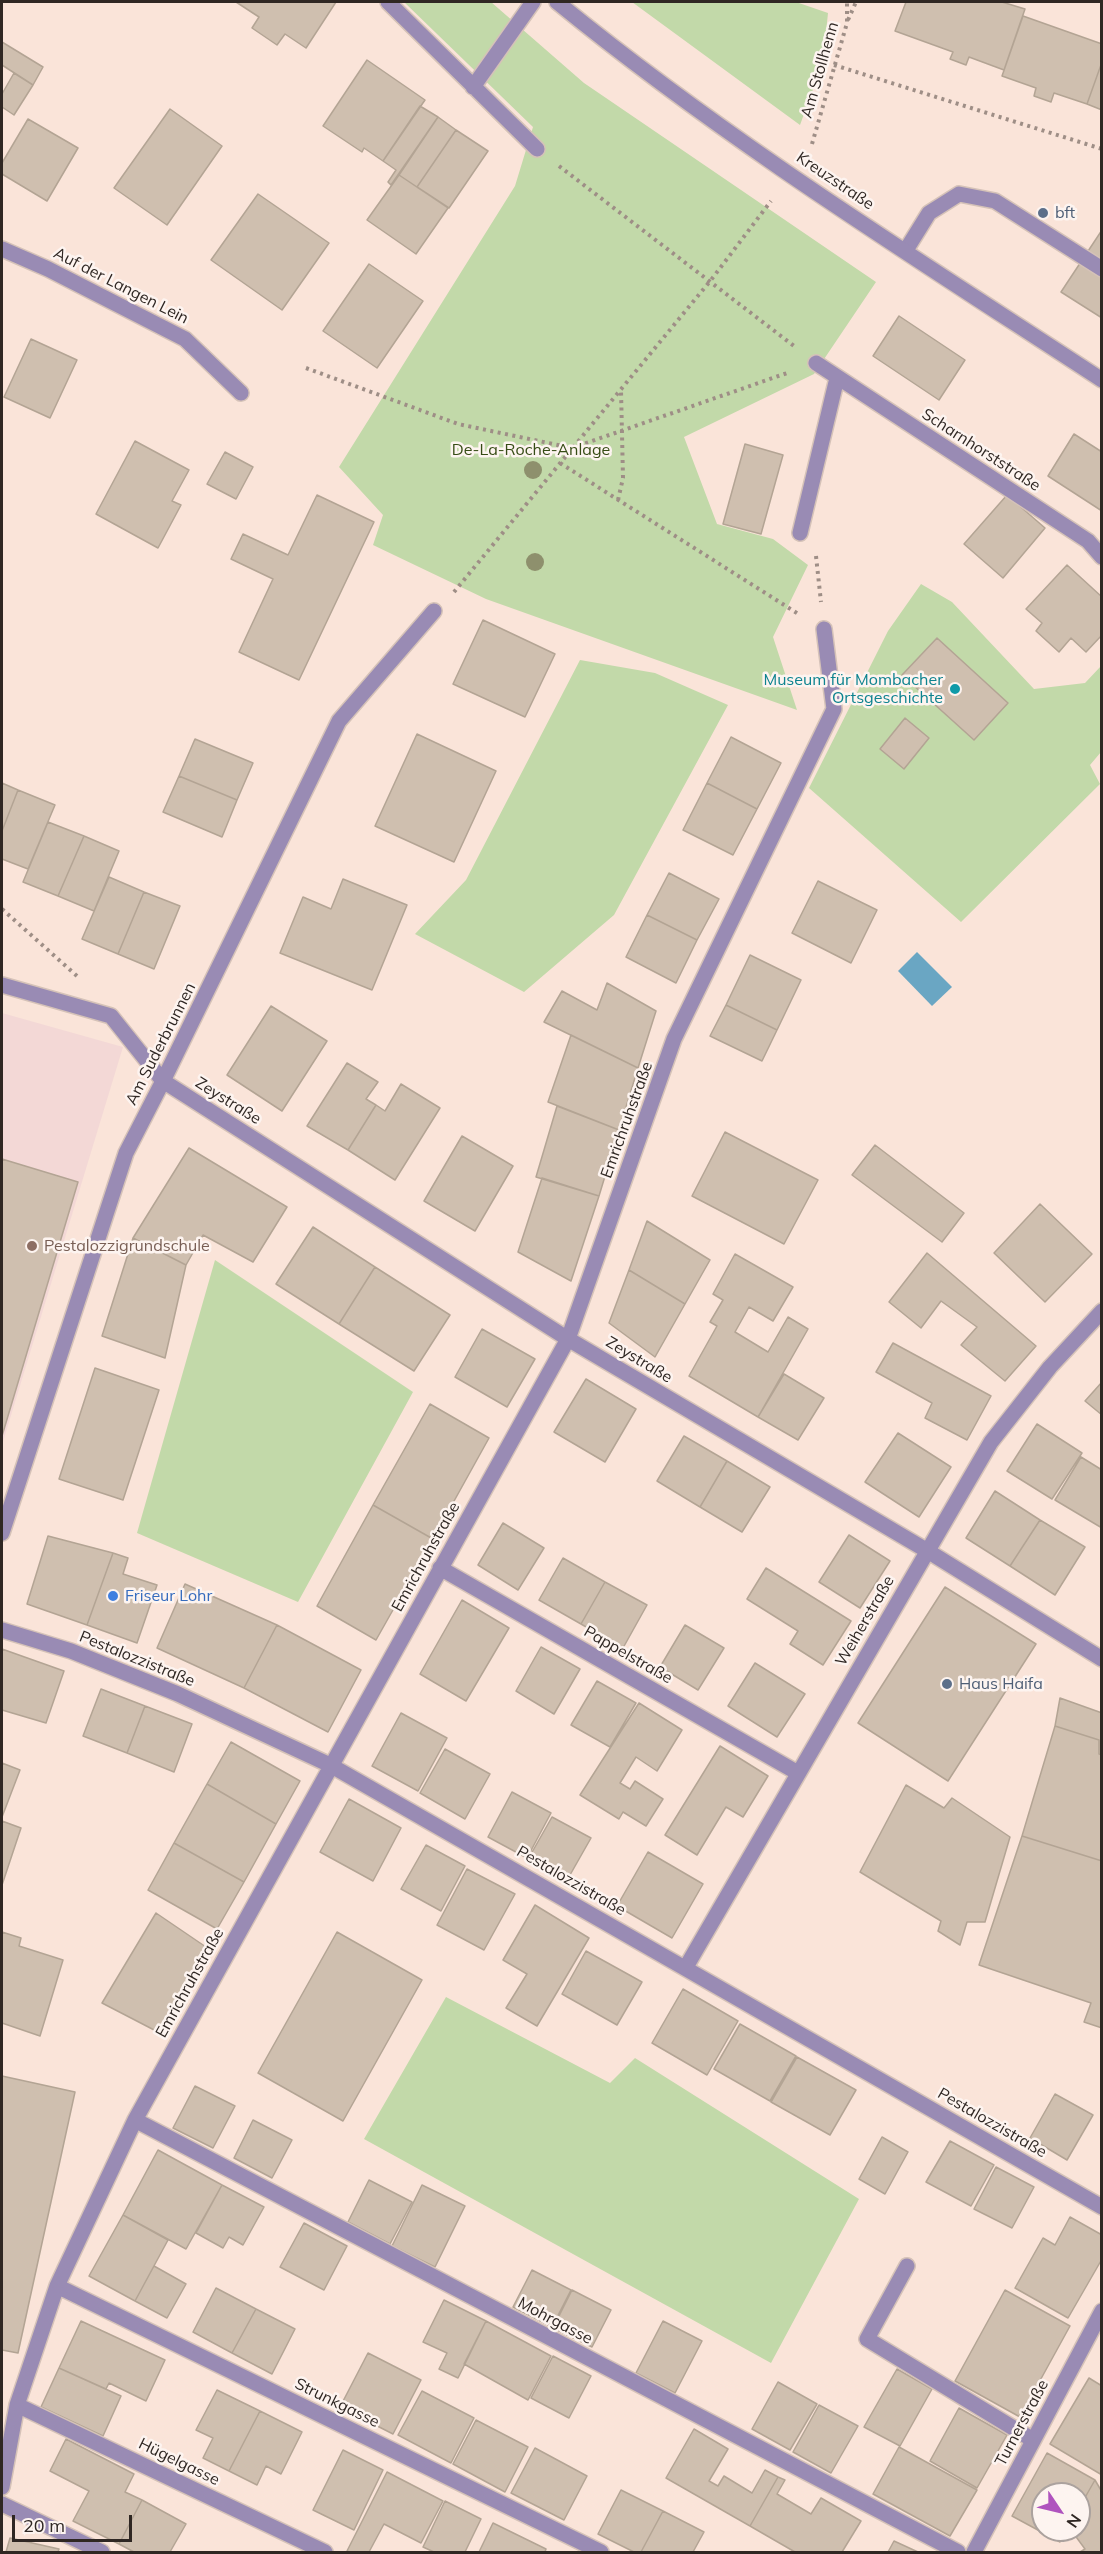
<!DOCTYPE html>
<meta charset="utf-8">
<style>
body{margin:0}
#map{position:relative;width:1103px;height:2554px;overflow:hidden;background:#fae4d9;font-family:Mulish,sans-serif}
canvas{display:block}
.frame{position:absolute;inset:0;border:3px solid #2f2723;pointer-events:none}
.north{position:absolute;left:1031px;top:2482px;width:60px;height:60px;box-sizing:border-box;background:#fdf4f0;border:2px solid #aba29e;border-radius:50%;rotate:125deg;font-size:16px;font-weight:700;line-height:24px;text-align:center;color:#2f2723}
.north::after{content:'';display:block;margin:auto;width:21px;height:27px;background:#af53be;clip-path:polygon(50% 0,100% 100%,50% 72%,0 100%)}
.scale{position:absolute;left:12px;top:2515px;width:120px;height:27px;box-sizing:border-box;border:3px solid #2f2723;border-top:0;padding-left:8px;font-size:18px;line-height:21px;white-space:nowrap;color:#2f2723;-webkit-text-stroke:4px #fdf4f0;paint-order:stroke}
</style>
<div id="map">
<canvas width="1103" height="2554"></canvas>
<div class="frame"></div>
<div class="north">N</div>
<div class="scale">20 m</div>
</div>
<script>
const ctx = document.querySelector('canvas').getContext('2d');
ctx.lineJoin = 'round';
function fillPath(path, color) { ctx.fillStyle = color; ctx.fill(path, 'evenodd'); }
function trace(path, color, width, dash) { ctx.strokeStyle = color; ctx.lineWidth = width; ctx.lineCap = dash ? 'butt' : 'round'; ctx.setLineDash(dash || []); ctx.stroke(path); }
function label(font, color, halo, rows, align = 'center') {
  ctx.font = font + ' Mulish,sans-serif'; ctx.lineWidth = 5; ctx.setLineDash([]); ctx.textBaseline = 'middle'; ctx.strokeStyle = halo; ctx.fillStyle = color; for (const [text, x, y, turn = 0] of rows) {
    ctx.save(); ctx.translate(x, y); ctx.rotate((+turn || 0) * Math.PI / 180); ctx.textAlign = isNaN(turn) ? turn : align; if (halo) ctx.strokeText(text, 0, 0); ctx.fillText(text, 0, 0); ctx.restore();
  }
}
const education = new Path2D(`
 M2 1013 123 1047 2 1445Z`);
const green = new Path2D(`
 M404 2H491L584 83 876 282 814 374 684 437 717 524 773 539 808 565 773 637 797 710 486 599 373 545 383 515 339 467 515 186 533 127Z
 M632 2H796L828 13 823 62 800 125Z
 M921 584 952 602 1034 689 1085 683 1101 666V752L1090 765 1100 784 961 922 809 788 888 631Z
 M580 660 655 673 728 705 614 915 524 992 415 934 466 880Z
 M215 1260 413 1392 298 1602 137 1533Z
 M446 1997 610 2083 635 2058 859 2199 771 2363 364 2139Z`);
const water = new Path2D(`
 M917 952 952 987 932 1006 898 971Z`);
const building = new Path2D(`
 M236 2H336L306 48 285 34 277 45 252 28 259 17Z
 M906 2H1002L1025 9 1004 70 969 57 966 65 950 59 953 52 895 31Z
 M1023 16 1102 44V62L1087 104 1054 93 1051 102 1034 96 1036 88 1002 76Z
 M2 42 43 67 33 85 2 65Z
 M367 60 425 100 383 161 364 148 362 152 323 126Z
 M1102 62V110L1087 104Z
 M14 73 33 85 14 115 2 107V94Z
 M420 106 438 117 391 185 388 182 396 170 383 161Z
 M170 109 222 146 167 225 114 188Z
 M438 117 456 130 417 187 399 175Z
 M28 119 78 148 47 201 2 174V163Z
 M456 130 488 151 449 208 417 187Z
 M399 175 448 208 416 254 367 220Z
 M258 194 329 243 282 310 211 260Z
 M1102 230V318L1061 292Z
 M369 264 423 301 377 368 323 331Z
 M899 316 965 360 939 400 873 356Z
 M31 339 77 360 50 418 4 397Z
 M1074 434 1102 452V511L1048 476Z
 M135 441 189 470 172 501 181 505 158 548 96 514Z
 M745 444 783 455 761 534 723 524Z
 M225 452 253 467 236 499 207 484Z
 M317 495 374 522 299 680 239 652 273 579 231 559 243 534 288 555Z
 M1007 495 1045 528 1003 578 964 544Z
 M1067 565 1102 597V635L1086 652 1071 638 1059 652 1036 631 1042 623 1026 609Z
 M483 620 555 654 525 717 453 684Z
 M937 638 1008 703 974 740 902 675Z
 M905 718 929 738 904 769 880 749Z
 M417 734 496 771 454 862 375 826Z
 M731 737 781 763 757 809 707 783Z
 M195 739 253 763 237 800 179 776Z
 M179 776 237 800 222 837 163 812Z
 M2 783 18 790 2 831Z
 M707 783 757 809 733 855 683 830Z
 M18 790 55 805 28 869 2 859V831Z
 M48 822 84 836 58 896 23 882Z
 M84 836 119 851 94 911 58 896Z
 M669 873 719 899 697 940 647 915Z
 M109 877 144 892 118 954 82 939Z
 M343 879 407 905 372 990 280 953 303 897 331 909Z
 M818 881 877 910 851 963 792 933Z
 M144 892 180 906 154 969 118 954Z
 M647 915 697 940 676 983 626 957Z
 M750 955 801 980 777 1030 726 1005Z
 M607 983 656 1011 638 1068 544 1022 562 991 597 1010Z
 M726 1005 777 1030 762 1061 710 1036Z
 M271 1006 327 1041 282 1111 227 1075Z
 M571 1035 638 1068 619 1130 548 1102Z
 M347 1063 378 1082 366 1099 376 1105 348 1150 307 1126Z
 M401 1084 440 1108 395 1180 348 1150 376 1105 385 1111Z
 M557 1106 619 1130 599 1196 536 1177Z
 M725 1132 818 1180 784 1244 692 1196Z
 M462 1136 513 1166 475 1231 424 1201Z
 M875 1145 964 1213 942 1242 852 1175Z
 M189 1148 287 1207 253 1262 203 1235 186 1265 133 1238Z
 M2 1159 78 1182 2 1436Z
 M542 1178 599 1196 571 1281 518 1252Z
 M1040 1204 1092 1254 1045 1302 994 1253Z
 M647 1221 710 1260 685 1304 629 1270Z
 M313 1227 375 1267 339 1324 276 1284Z
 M133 1238 186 1265 165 1358 102 1336Z
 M927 1253 1036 1346 1005 1381 961 1345 977 1327 941 1301 921 1328 889 1302Z
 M735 1254 793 1287 773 1321 749 1307 735 1332 768 1352 788 1317 808 1329 758 1417 689 1376 717 1326 710 1322 723 1300 713 1294Z
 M375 1267 450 1315 414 1371 339 1324Z
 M629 1270 685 1304 655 1357 609 1323Z
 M482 1329 535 1359 507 1407 455 1377Z
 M893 1343 991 1396 967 1440 925 1418 932 1403 876 1372Z
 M95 1368 159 1390 123 1500 59 1479Z
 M784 1374 824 1398 798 1440 758 1417Z
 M586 1379 636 1409 605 1462 554 1432Z
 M1102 1382V1415L1085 1401Z
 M430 1404 489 1438 433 1539 373 1505Z
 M1037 1424 1082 1453 1052 1499 1007 1471Z
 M898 1433 951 1467 919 1517 865 1482Z
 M684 1436 727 1461 700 1507 657 1481Z
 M1081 1457 1102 1470V1528L1055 1500Z
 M727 1461 770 1487 742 1532 700 1507Z
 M995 1491 1040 1520 1010 1566 966 1538Z
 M373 1505 433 1539 376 1640 317 1606Z
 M1040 1520 1085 1547 1055 1595 1010 1566Z
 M503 1523 544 1548 518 1590 478 1565Z
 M849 1535 890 1561 860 1608 819 1582Z
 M48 1536 113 1553 87 1625 27 1604Z
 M113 1553 128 1558 123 1574 157 1585 137 1643 87 1625Z
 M563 1558 605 1582 581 1624 539 1600Z
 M766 1568 851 1621 823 1665 790 1644 798 1631 747 1599Z
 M605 1582 647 1605 623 1648 581 1624Z
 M185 1584 277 1625 244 1688 157 1648Z
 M945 1587 1036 1644 948 1781 858 1723Z
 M462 1600 509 1628 466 1701 420 1674Z
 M277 1625 361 1670 328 1732 244 1688Z
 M685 1625 724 1648 698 1690 660 1667Z
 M541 1647 580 1669 554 1714 516 1691Z
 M2 1649 64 1671 46 1723 2 1710Z
 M755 1663 805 1694 777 1737 728 1706Z
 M597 1681 636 1703 610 1747 571 1725Z
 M101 1689 145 1706 127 1753 83 1736Z
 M1060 1698 1102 1713V1755L1099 1754V1740L1055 1726Z
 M639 1703 682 1730 657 1771 636 1757 620 1783 630 1789 635 1781 663 1799 646 1826 623 1812 619 1819 580 1795Z
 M145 1706 192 1724 174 1772 127 1753Z
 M401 1713 447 1738 418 1791 372 1766Z
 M1055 1726 1099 1740V1754L1102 1755V1861L1022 1836Z
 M231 1742 300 1781 276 1824 207 1784Z
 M720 1746 768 1776 743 1817 726 1807 697 1855 665 1835Z
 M445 1749 490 1774 465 1819 420 1793Z
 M2 1763 20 1770 2 1817Z
 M207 1784 276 1824 244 1882 174 1843Z
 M906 1785 944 1808 952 1798 1010 1837 985 1922H967L960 1945 938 1931 941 1921 860 1872Z
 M512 1792 551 1813 527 1858 488 1837Z
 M349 1799 401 1828 373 1881 320 1852Z
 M552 1817 591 1838 566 1882 527 1861Z
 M2 1821 21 1828 2 1885Z
 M1022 1836 1102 1861V2028L1084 2022 1091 2003 979 1965Z
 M174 1843 244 1882 217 1929 148 1890Z
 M426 1845 465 1866 441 1911 401 1889Z
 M648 1852 703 1884 672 1938 617 1906Z
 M467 1869 515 1894 484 1950 437 1925Z
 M535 1905 589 1938 537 2026 506 2008 527 1974 503 1960Z
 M156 1913 206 1947 158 2032 102 2003Z
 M2 1932 21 1938 19 1946 63 1960 40 2036 2 2023Z
 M337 1932 422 1980 343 2121 258 2073Z
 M586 1951 642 1982 617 2025 562 1994Z
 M683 1989 738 2021 707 2075 652 2043Z
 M740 2024 796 2056 770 2101 714 2069Z
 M797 2057 856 2090 830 2135 771 2102Z
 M2 2076 75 2092 18 2353 2 2350Z
 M195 2086 235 2106 213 2148 173 2128Z
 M1055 2094 1093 2115 1067 2160 1030 2138Z
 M253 2120 292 2140 272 2178 234 2158Z
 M882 2137 908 2152 885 2194 859 2179Z
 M950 2141 994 2165 971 2206 926 2182Z
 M158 2150 222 2185 186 2249 123 2215Z
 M996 2167 1034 2187 1012 2228 974 2209Z
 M369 2180 412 2202 390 2244 348 2222Z
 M222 2185 264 2207 243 2245 229 2237 223 2248 196 2233Z
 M422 2185 465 2206 435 2267 392 2246Z
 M123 2215 168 2240 135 2301 89 2276Z
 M1070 2217 1102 2235V2259L1068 2318 1015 2288 1043 2238 1055 2245Z
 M304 2223 347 2246 324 2290 280 2267Z
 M154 2266 186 2284 167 2318 135 2301Z
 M532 2270 571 2290 552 2327 513 2307Z
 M216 2288 256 2309 232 2353 193 2332Z
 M572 2290 611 2310 592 2347 553 2328Z
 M1005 2290 1070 2326 1020 2417 955 2381Z
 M444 2300 486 2321 458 2378 439 2369 447 2353 423 2342Z
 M256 2309 295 2329 272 2374 232 2353Z
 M81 2321 165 2360 146 2401 109 2383 106 2389 59 2368Z
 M486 2321 551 2356 528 2400 464 2364Z
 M663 2321 702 2341 675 2393 636 2373Z
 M368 2353 421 2380 393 2434 340 2407Z
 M553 2356 591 2376 569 2418 531 2398Z
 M59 2368 121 2396 103 2436 41 2407Z
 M897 2369 932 2389 900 2446 864 2427Z
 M1089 2378 1102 2386V2475L1050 2444Z
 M778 2382 817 2404 790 2450 752 2429Z
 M217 2390 260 2411 229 2471 203 2458 213 2438 196 2430Z
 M422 2391 474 2418 451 2463 398 2435Z
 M819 2405 858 2426 831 2473 793 2452Z
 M959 2408 1007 2435 977 2488 930 2461Z
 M260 2411 302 2432 281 2474 266 2466 257 2485 229 2471Z
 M476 2420 528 2447 505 2492 453 2464Z
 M694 2429 728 2449 709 2481 718 2486 724 2476 752 2493 765 2470 778 2477 750 2526 666 2478Z
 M66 2439 134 2474 125 2492 142 2500 119 2544 73 2521 89 2491 50 2471Z
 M899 2447 977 2490 950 2536 873 2494Z
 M535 2448 587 2476 564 2520 511 2493Z
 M343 2450 383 2470 354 2530 313 2510Z
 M1047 2453 1095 2480 1079 2508V2494H1043V2530H1066L1060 2542 1012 2516Z
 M387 2472 443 2501 421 2543 384 2524 369 2552H350L347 2551Z
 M778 2477 785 2480 777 2494 811 2514 821 2498 861 2521 842 2552H795L750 2526Z
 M1095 2480 1102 2492V2552H1080L1085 2549 1071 2530H1079V2508Z
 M621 2490 663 2511 641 2552H634L598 2534Z
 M142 2500 186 2524 170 2552H134L119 2544Z
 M445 2501 481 2519 465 2552H434L423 2547Z
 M663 2511 704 2532 693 2552H641Z
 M493 2523 546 2549 545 2552H479Z
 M10 2538 59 2549 58 2552H6Z
 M894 2541 918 2552H888Z`);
const path = new Path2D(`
 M848 20 856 2
 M834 65 1102 149
 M812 144 847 23V2
 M559 166 794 346
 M306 368 458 424 572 448 790 372
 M560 463 800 615
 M618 500 623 478 621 390
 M816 556 821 602
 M454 592 711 280 771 201
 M2 909 77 976`);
const service = new Path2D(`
 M388 2 537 149
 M473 87 533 2
 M906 250 929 213 959 194 995 201 1102 269
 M907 2266 867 2339 1033 2440`);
const minor = new Path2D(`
 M2 249 48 269 185 339 241 393
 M816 363 1088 541 1102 557
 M800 533 837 378
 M2 985 111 1016 163 1081 568 1339 926 1550 1102 1659
 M2 1533 126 1153 163 1081 339 721 434 611
 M440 1568 798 1773
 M2 1630 71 1651 178 1694 330 1765 1102 2207
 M686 1967 991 1442 1050 1367 1102 1311
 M135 2120 958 2552
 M57 2286 601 2552
 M17 2405 325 2552
 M2 2487 17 2405 57 2286 135 2120 568 1339 674 1039 834 709 824 629
 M2 2504 102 2552
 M974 2552 1102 2311`);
const tertiary = new Path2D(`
 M557 2C727 141 917 259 1102 380`);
const trees = [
 [533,470],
 [535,562]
];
const markers = [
 [1043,213,6,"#5c6f8a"],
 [955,689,6,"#0f9aa8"],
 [32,1246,6,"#8d6e63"],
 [113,1596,6,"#3f7fe0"],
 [947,1684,6,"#5c6f8a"]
];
const streetNames = [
 ["Am Stollhenn",820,70,-74],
 ["Kreuzstraße",835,181,34],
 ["Auf der Langen Lein",121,286,27],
 ["Scharnhorststraße",981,450,33],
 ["Am Suderbrunnen",161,1044,-63],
 ["Zeystraße",228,1101,32],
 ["Emrichruhstraße",627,1120,-70],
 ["Zeystraße",639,1360,31],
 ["Emrichruhstraße",426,1557,-61],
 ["Weiherstraße",865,1621,-60],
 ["Pappelstraße",628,1655,30],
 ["Pestalozzistraße",137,1659,22],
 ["Pestalozzistraße",571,1881,30],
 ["Emrichruhstraße",190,1983,-61],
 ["Pestalozzistraße",992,2123,30],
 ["Mohrgasse",555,2321,28],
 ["Strunkgasse",337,2403,26],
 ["Turnerstraße",1022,2423,-62],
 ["Hügelgasse",179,2462,26]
];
const serviceNames = [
 ["bft",1055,213],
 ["Haus Haifa",959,1684]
];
const parkNames = [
 ["De-La-Roche-Anlage",531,450]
];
const cultureNames = [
 ["Museum für Mombacher",943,680],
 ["Ortsgeschichte",943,698]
];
const educationNames = [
 ["Pestalozzigrundschule",44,1246]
];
const shopNames = [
 ["Friseur Lohr",125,1596]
];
fillPath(education, '#f3d8d6');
fillPath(green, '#c2d9a9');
fillPath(water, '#6aa6c3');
fillPath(building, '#cfbfaf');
trace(building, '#b3a494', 1.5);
trace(service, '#d5c2b8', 18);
trace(minor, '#d5c2b8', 18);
trace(tertiary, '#d5c2b8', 18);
trace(path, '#9e8e86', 4, [3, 4.5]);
trace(service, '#998bb4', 15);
trace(minor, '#998bb4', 15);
trace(tertiary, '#998bb4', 15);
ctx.fillStyle = '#8e906d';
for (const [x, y] of trees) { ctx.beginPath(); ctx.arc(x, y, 9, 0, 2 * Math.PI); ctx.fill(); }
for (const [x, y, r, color] of markers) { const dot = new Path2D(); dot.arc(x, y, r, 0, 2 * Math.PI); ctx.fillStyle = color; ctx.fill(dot); trace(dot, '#fdf4f0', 2); }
label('16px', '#2f2723', '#fdf4f0', streetNames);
label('16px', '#4e5e75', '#fdf4f0', serviceNames, 'left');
label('16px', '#364c15', '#fdf4f0', parkNames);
label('16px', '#0d838f', '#fdf4f0', cultureNames, 'right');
label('16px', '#785e54', '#fdf4f0', educationNames, 'left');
label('16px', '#366cbe', '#fdf4f0', shopNames, 'left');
</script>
